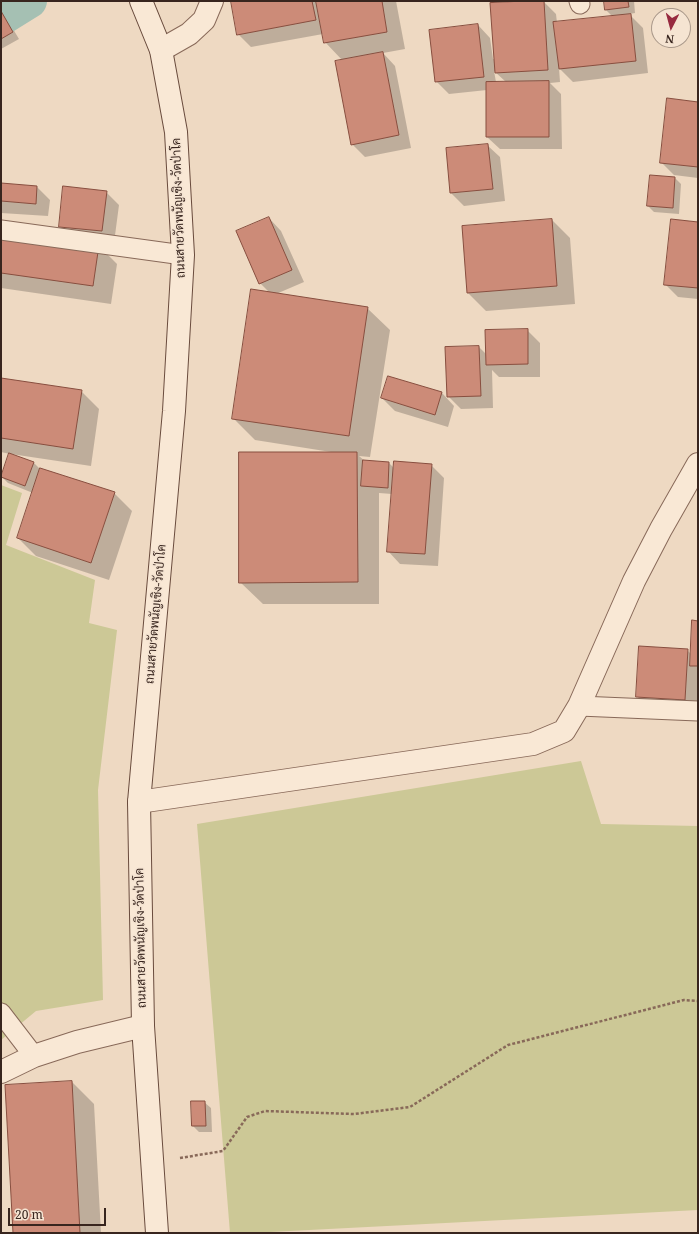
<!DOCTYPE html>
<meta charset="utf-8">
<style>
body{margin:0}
#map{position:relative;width:699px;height:1234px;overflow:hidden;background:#eed9c2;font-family:"Noto Serif",serif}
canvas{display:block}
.frame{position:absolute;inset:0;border:2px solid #38251e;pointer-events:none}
.north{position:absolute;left:651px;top:8px;width:40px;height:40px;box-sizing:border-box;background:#f5e4d2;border:1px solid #a9988a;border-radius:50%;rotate:186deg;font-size:11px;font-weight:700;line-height:16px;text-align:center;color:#38251e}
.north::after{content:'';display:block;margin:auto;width:14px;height:18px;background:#972a3f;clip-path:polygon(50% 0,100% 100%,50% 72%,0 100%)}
.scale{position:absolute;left:8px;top:1208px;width:98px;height:18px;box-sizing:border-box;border:2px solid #38251e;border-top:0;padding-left:5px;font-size:12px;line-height:14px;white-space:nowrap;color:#38251e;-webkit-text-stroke:3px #f5e4d2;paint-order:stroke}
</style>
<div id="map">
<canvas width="699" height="1234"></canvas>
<div class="frame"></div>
<div class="north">N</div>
<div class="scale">20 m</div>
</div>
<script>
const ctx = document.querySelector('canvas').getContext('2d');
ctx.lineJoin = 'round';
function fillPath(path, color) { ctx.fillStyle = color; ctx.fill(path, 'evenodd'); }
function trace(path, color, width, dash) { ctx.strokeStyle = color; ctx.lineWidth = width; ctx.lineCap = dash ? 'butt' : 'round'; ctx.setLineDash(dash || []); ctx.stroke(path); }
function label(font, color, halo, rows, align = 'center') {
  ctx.font = font + ' "Noto Serif",Sarabun,serif'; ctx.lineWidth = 3; ctx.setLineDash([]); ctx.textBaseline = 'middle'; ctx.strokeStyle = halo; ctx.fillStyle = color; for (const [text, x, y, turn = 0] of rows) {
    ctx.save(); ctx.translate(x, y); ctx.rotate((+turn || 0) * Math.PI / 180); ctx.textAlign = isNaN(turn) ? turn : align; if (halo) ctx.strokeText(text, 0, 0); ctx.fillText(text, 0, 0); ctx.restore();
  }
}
const green = new Path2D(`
 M1 485 22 493 6 545 95 580 89 623 117 630 98 790 103 1000 36 1011 1 1040Z
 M581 761 601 824 698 826V1210L251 1233H230L197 824Z`);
const shadow = new Path2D(`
 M232 1H396L405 49 383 53 395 66 411 148 365 157 352 144 343 61 325 42 323 34 251 47 238 34Z
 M540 1H543L556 14 557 23 613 17 606 10 605 1H634L635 13 629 14 643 28 648 73 573 82 559 68 560 82 550 83 561 94 562 149H500L487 137V90L449 94 436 81 478 25 490 38 493 59H495ZM494 71 506 82H496Z
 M1 9 19 39 1 49Z
 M698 103V178L674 175 661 162Z
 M487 145 500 157 505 201 464 206 451 193 447 149Z
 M675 178 681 184 679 214 654 212 648 206Z
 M1 184 37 187 50 200 48 216 1 213Z
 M106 192 119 205 114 243 73 239 60 226Z
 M269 218 281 231 304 282 276 294 367 308 390 330 370 457 359 456 365 461 389 463 394 468 431 465 444 478 438 566 400 564 388 551 392 494 379 493V604H263L240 582 331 453V452L255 440 233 418 270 293 260 283Z
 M552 220 570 238 575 304 486 311 468 293Z
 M698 223V299L678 297 666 285Z
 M1 232 99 246 117 264 111 304 1 288Z
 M527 330 540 343V377H499L492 370 493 408 461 409 448 396 479 347 486 354Z
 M1 379 81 391 99 409 91 466 11 454V455L34 463 41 470 114 493 132 511 109 580 36 556 18 538 33 493 8 483 1 476 10 454 1 452Z
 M442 393 454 406 448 427 395 411 382 398Z
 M698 622 697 712 650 710 638 697 687 650 691 654Z
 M72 1082 94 1104 101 1233H14Z
 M204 1102 211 1108 212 1132H199L193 1126Z`);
const canal = new Path2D(`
 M1 19 30 1`);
const building = new Path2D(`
 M231 1H312L316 20 237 35Z
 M316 1H382L387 32 324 43Z
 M525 1H544L548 70 495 73 490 3Z
 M604 1H628L629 7 605 10Z
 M1 11 13 32 1 39Z
 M631 14 636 61 559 69 553 22Z
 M478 24 484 77 435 82 429 30Z
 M383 52 399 135 351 145 335 61Z
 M549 81V137H486V82Z
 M667 98 698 102V167L660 163Z
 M488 144 493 189 450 193 446 148Z
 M650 175 675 177 673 208 647 206Z
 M1 183 37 186 36 204 1 201Z
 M63 186 107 191 102 231 59 227Z
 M269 217 292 270 259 284 236 231Z
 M552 219 557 286 467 293 462 226Z
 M671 219 698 222V288L664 285Z
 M1 231 99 245 93 286 1 273Z
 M251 289 368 307 349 436 232 419Z
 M528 329V364L486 365 485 330Z
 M479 346 481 396 447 397 445 347Z
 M388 376 442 392 435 415 381 398Z
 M1 378 82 390 73 449 1 438Z
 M239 452H357L358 582 239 583Z
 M9 453 34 462 25 486 1 477Z
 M363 460 389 462 388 488 361 486Z
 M394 461 432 464 425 554 387 552Z
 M40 468 115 492 91 563 17 538Z
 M692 620 698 621V666H690Z
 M639 646 688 649 685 700 636 697Z
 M72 1081 80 1233H13L5 1085Z
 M191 1101H205L206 1126H192Z`);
const path = new Path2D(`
 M180 1158 223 1151 247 1117 265 1111 354 1114 410 1107 508 1045 684 1000 698 1001`);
const lane = new Path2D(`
 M579 1 580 4
 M1 230 183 255
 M579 706 698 711
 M1 1013 34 1056`);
const street = new Path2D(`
 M161 50 189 34 204 20 212 1
 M139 802 533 744 564 731 579 706 634 581 661 529 698 464
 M1 1072 34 1056 77 1042 143 1026`);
const secondary = new Path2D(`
 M141 1 161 50 176 132 183 255 174 411 139 802 143 1026 157 1233`);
const streetNames = [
 ["ถนนสายวัดพนัญเชิง-วัดป่าโค",179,208,-92],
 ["ถนนสายวัดพนัญเชิง-วัดป่าโค",156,614,-85],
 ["ถนนสายวัดพนัญเชิง-วัดป่าโค",141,938,-91]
];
fillPath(green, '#ccc896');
fillPath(shadow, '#0003');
trace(canal, '#a5c0b3', 34);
fillPath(building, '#cc8b78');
trace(building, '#874e3f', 1);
trace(lane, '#886959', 21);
trace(street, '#886959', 24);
trace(secondary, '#694b3d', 24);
trace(path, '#886959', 2.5, [3, 2]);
trace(lane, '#f9e8d5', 19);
trace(street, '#f9e8d5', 22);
trace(secondary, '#f9e8d5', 22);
label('12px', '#38251e', '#f5e4d2', streetNames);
</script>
